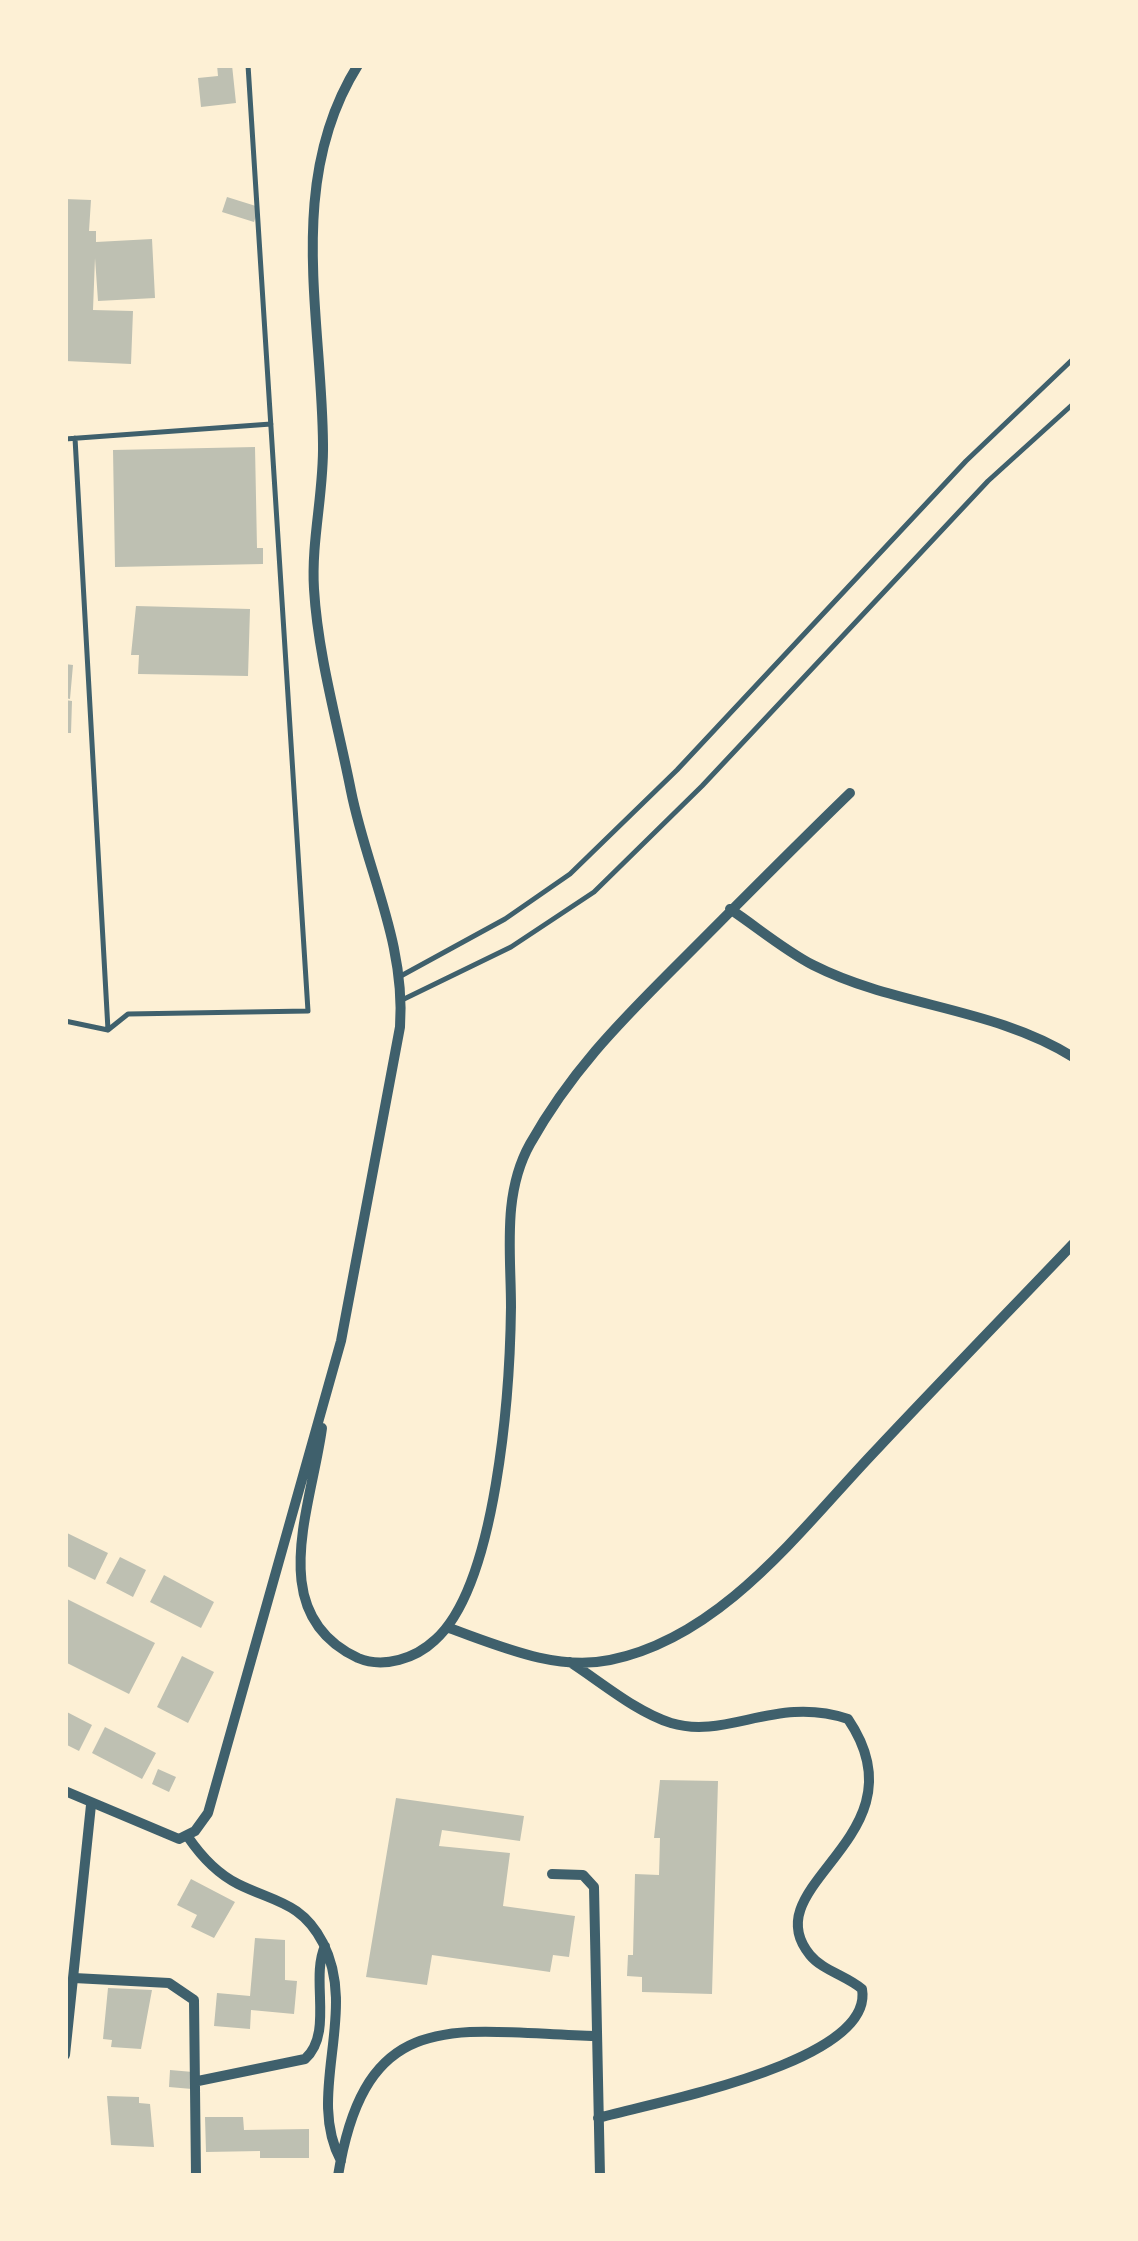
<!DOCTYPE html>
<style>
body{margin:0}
#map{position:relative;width:1138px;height:2241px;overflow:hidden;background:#fdf0d5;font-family:"Space Grotesk",sans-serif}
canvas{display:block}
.frame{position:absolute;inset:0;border:68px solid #fdf0d5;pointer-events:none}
</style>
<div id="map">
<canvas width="1138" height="2241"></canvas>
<div class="frame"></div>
</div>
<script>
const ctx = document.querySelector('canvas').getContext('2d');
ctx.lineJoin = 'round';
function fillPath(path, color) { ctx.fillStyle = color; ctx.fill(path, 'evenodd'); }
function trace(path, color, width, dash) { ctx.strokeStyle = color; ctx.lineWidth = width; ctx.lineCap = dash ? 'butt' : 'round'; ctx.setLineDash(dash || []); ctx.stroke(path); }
const building = new Path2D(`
 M217 65H232L236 103 201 107 198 78 218 76Z
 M227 197 259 207 254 222 222 212Z
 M65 199 91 200 89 231H96V242L152 239 155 298 98 301 95 258 93 310 133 311 131 364 65 361Z
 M255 447 257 548H263V564L115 567 113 450Z
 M136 606 250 609 248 676 138 674 139 655H131Z
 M65 664 73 665 70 699 65 698Z
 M65 700 72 701 71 733H65Z
 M65 1532 108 1553 95 1580 65 1565Z
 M120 1557 146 1570 133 1597 106 1583Z
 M164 1575 214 1602 201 1628 150 1602Z
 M65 1598 155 1643 129 1694 65 1662Z
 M182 1656 214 1672 188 1723 157 1707Z
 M65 1711 92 1725 79 1751 65 1744Z
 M105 1727 156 1753 142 1779 92 1753Z
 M158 1769 176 1777 169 1792 152 1784Z
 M660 1780 718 1781 712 1994 642 1992V1977L627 1976 628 1955H633L635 1874 659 1875 660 1838H654Z
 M396 1798 524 1816 520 1841 442 1830 439 1846 510 1853 503 1906 575 1916 569 1957 553 1955 550 1972 432 1955 427 1985 366 1977Z
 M191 1879 235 1902 214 1938 191 1927 197 1915 177 1905Z
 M255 1938 285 1940V1980L297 1981 294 2014 251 2010 250 2029 214 2026 217 1993 250 1996Z
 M108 1988 152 1990 141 2049 111 2047 112 2040 103 2039Z
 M170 2070 193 2072 192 2089 169 2087Z
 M107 2096 139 2097V2103L150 2104 154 2147 111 2145Z
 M205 2117H243L244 2130 309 2129V2158H260V2151L206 2152Z`);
const service = new Path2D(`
 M75 438 108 1030
 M65 439 271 424
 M399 977 505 919 570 874 677 770 966 461 1073 359
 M402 1000 511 947 594 892 702 786 988 481 1073 404
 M65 1021 108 1030
 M108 1030 128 1014 308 1011 248 65`);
const minor = new Path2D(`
 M730 909C757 927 784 950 813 965 896 1007 993 1007 1073 1057
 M322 1428C311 1509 264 1614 358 1658 384 1669 416 1658 435 1640 497 1585 510 1390 511 1307 511 1253 502 1194 530 1144 570 1073 616 1026 673 969 732 910 790 851 850 793
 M449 1628C500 1646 555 1671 610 1660 724 1637 803 1526 879 1447 943 1379 1008 1312 1073 1244
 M570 1662C601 1682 636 1712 671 1723 727 1740 776 1695 848 1719 928 1837 751 1884 810 1955 822 1970 847 1976 862 1989 875 2063 650 2103 598 2118
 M65 1791 179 1839 195 1831 208 1813 341 1341 400 1027C406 943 367 871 351 791 338 725 318 656 314 589 311 541 324 492 323 444 322 317 285 181 358 65
 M188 1837C201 1856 216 1873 238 1884 274 1902 302 1902 323 1943 359 2013 305 2094 341 2161
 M552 1874 583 1875 594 1887 600 2176
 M74 1978 169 1983 194 2000 196 2176
 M65 2055 91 1805
 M198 2081 305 2059C334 2033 310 1979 325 1946
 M338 2176C366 2002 456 2032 596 2036`);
fillPath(building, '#bec0b2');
trace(service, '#3f606c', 5);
trace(minor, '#3f606c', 10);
</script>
